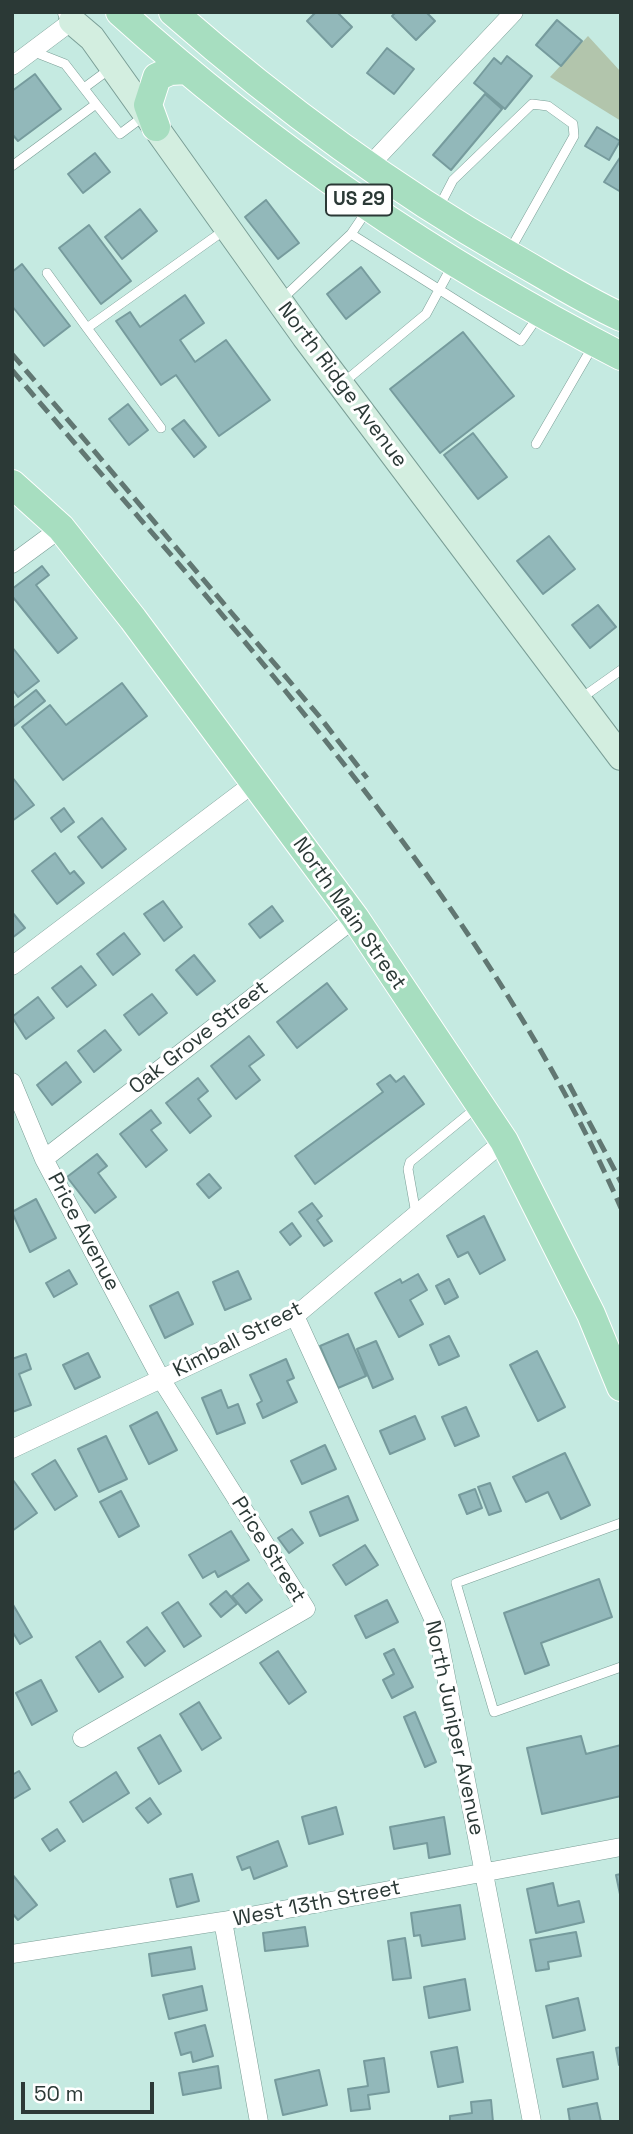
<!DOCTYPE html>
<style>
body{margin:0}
#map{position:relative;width:633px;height:2134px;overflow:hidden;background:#c5eae1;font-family:"Space Grotesk",sans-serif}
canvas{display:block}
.frame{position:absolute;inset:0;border:14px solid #2b3936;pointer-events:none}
.scale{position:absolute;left:21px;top:2082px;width:133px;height:32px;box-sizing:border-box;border:4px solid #2b3936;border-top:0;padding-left:9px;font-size:21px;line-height:24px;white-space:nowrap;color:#2b3936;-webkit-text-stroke:5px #fff;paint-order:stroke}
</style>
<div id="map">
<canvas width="633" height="2134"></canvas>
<div class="frame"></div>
<div class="scale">50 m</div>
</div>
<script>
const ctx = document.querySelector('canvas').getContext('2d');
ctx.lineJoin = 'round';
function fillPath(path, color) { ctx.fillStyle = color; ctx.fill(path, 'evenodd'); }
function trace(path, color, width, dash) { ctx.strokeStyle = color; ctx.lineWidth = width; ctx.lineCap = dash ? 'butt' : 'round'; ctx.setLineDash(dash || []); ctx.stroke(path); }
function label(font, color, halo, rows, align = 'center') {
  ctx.font = font + ' "Space Grotesk",sans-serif'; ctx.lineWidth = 6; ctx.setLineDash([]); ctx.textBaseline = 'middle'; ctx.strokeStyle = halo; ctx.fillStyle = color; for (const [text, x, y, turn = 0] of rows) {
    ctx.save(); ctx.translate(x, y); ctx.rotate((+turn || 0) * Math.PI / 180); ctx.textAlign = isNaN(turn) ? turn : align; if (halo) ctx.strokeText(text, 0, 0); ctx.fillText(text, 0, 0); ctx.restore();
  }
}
const green = new Path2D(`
 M588 36 621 72V121L550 77Z`);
const building = new Path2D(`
 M316 12H337L352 27 332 47 307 21Z
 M396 12H426L435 21 416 40 392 16Z
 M557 20 582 41 561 66 536 45Z
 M387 48 414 69 394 94 367 73Z
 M507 56 532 76 505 109 474 83 494 58 501 64Z
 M35 74 61 109 18 141 12 134V91Z
 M485 94 502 109 451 170 433 155Z
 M597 127 620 141 609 160 585 146Z
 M95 153 110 172 83 193 68 174Z
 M621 156V192L604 182Z
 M266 200 299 243 278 259 245 217Z
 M140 209 157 231 122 259 105 237Z
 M89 225 131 281 101 304 59 248Z
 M22 264 70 326 44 346 12 306V272Z
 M361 267 380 292 346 319 327 294Z
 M185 295 204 323 180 340 195 362 226 340 270 400 219 436 176 375 161 385 116 321 130 312 140 327Z
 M463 332 514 396 440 453 390 389Z
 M128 404 148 430 129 445 109 419Z
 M184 420 206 447 194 457 172 429Z
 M473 433 507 477 478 499 444 455Z
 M549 536 575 569 543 594 517 561Z
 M42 566 49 575 36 585 77 638 58 653 12 596V589Z
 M598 605 616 627 590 648 572 625Z
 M12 647 39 681 18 697 12 689Z
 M122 683 147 716 63 780 22 727 50 705 66 725Z
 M36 690 45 701 14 726 12 709Z
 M12 777 34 805 12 821Z
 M64 808 74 822 61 832 51 818Z
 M102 818 126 849 102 868 78 837Z
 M55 853 70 874 74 871 84 883 57 904 32 871Z
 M163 901 182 927 164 941 144 914Z
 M272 906 283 921 260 938 249 924Z
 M12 912 25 928 12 938Z
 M124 933 140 954 113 975 97 954Z
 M194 955 215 981 197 995 176 970Z
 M81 966 96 985 67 1007 52 988Z
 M327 983 347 1009 297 1048 277 1022Z
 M152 994 167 1013 139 1035 124 1015Z
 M38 997 54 1018 26 1039 12 1017Z
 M105 1030 121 1050 94 1072 78 1051Z
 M249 1036 264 1055 249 1066 260 1080 236 1099 211 1066Z
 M66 1062 81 1082 52 1105 37 1085Z
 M390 1075 396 1082 404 1076 424 1104 315 1184 295 1156 383 1092 377 1084Z
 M198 1078 208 1091 198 1099 211 1116 190 1133 166 1103Z
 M151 1110 161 1123 151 1130 167 1150 146 1167 120 1134Z
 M97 1154 107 1166 98 1173 116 1197 95 1213 67 1177Z
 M209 1174 221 1188 209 1198 197 1184Z
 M36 1199 56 1238 30 1252 12 1212Z
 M312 1203 322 1216 317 1220 332 1241 324 1246 299 1212Z
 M484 1216 505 1260 480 1274 468 1252 458 1257 447 1236Z
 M292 1223 301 1236 290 1245 280 1232Z
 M69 1270 77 1284 54 1297 46 1283Z
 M238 1271 251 1299 225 1310 213 1282Z
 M418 1274 427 1290 410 1300 423 1324 399 1337 375 1293 400 1279 402 1283Z
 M449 1279 458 1297 445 1304 436 1286Z
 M178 1292 193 1324 165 1338 150 1306Z
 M348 1334 366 1376 338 1388 320 1346Z
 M449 1336 459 1356 439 1365 430 1345Z
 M376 1341 393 1379 373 1388 357 1349Z
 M537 1351 565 1407 538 1421 510 1365Z
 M88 1353 100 1377 75 1389 63 1365Z
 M26 1354 31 1369 19 1374 31 1405 12 1412V1359Z
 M286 1359 294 1378 287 1381 297 1402 263 1418 257 1404 262 1401 250 1375Z
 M221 1390 228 1408 238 1404 245 1423 217 1434 202 1398Z
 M466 1407 479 1436 455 1446 442 1417Z
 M157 1412 177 1450 149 1464 130 1426Z
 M415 1416 425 1439 390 1454 380 1431Z
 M106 1436 127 1479 99 1492 78 1449Z
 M325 1445 336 1469 302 1484 291 1461Z
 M565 1453 590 1505 561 1519 548 1492 526 1502 513 1477Z
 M55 1460 77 1496 55 1510 32 1474Z
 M13 1480 37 1513 12 1531V1481Z
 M490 1483 501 1511 489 1515 478 1487Z
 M475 1489 482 1508 467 1514 459 1495Z
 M121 1491 139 1526 119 1537 100 1502Z
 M348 1496 358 1520 320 1536 310 1512Z
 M292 1529 303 1543 289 1553 278 1538Z
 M231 1531 249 1560 218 1577 215 1571 203 1578 189 1555Z
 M365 1545 378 1565 346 1585 333 1565Z
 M599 1579 612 1617 541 1643 549 1665 525 1674 504 1613Z
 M248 1583 262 1600 246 1613 232 1596Z
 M226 1591 237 1604 221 1617 210 1604Z
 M387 1600 398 1622 366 1638 355 1616Z
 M178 1602 201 1636 184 1647 162 1613Z
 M12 1603 32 1637 20 1644 12 1631Z
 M147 1627 165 1651 145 1666 127 1642Z
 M100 1641 123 1677 99 1692 76 1657Z
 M394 1649 413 1687 392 1698 383 1680 394 1674 384 1654Z
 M278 1651 306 1692 289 1704 260 1663Z
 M41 1680 57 1711 32 1725 16 1693Z
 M199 1702 221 1738 202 1750 180 1714Z
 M415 1712 436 1762 425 1767 404 1717Z
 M160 1735 181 1771 159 1784 138 1748Z
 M581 1736 586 1754 621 1745V1796L542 1814 527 1748Z
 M19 1771 30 1789 13 1799 12 1775Z
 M116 1772 129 1793 83 1822 70 1802Z
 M150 1798 161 1814 148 1823 136 1808Z
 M336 1807 343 1834 309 1844 302 1817Z
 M444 1817 450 1854 429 1858 427 1843 394 1849 390 1827Z
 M57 1829 65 1841 50 1851 42 1839Z
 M278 1841 287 1866 254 1879 250 1867 242 1870 237 1857Z
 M12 1874 37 1905 18 1920 12 1913Z
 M192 1874 199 1901 177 1907 170 1879Z
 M621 1874V1899L616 1875Z
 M553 1883 558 1906 579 1901 584 1922 536 1933 527 1889Z
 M460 1905 465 1939 422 1946 420 1935 414 1936 411 1913Z
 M305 1927 308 1946 265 1951 263 1933Z
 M576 1932 581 1956 548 1962 549 1969 536 1971 530 1940Z
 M405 1938 411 1978 393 1980 388 1941Z
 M191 1947 195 1969 152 1976 149 1954Z
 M465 1979 470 2010 429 2018 424 1987Z
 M202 1986 207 2010 169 2019 163 1995Z
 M578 1998 585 2030 553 2038 546 2006Z
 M205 2025 213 2056 193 2062 191 2052 181 2055 175 2033Z
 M457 2047 463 2082 438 2087 431 2052Z
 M621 2047V2065H619L616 2048Z
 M593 2052 598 2079 563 2087 557 2059Z
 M384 2058 389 2092 368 2095 370 2109 351 2111 348 2089 368 2086 364 2061Z
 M218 2066 221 2088 183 2095 179 2073Z
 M319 2070 327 2105 283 2115 275 2080Z
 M491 2100 493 2122H450V2116L472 2113 471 2102Z
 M597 2103 601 2122H570L568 2109Z`);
const lane = new Path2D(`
 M84 88 111 68
 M96 104 120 134 144 116
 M12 166 96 104 65 64 32 51
 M368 209 351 234 521 341 539 315
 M438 209 453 180 532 104 548 106 573 124 574 136 510 250
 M47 273 87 328 226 229
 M281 300 351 234
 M87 328 161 428
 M344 382 426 314 452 266
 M536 444 594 344
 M580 699 621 670
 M416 1214 408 1169 410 1162 476 1108
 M621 1523 456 1583 494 1712 621 1667`);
const street = new Path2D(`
 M12 66 72 21 67 13
 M369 166 514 12
 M12 564 61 528
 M12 966 254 783
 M12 1082 44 1159 161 1379 306 1609 82 1738
 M44 1159 355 918
 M295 1316 436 1625 532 2122
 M12 1449 295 1316 504 1141
 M223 1921 259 2122
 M12 1954 223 1921 621 1847`);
const secondary = new Path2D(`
 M72 21 92 38 305 337 621 757`);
const primary = new Path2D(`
 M120 12C271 148 440 263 621 356
 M173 12C277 103 390 187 509 255 546 276 582 299 621 317
 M156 127 148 105 157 77 170 71 187 70
 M12 484 61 528 133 619 355 918 504 1141 591 1314 621 1387`);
const rail = new Path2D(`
 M12 354 319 716 367 778
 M12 370C233 630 482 893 621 1208
 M569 1084 621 1182`);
const shields = [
 [359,200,66]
];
const shieldNames = [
 ["US 29",359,200]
];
const streetNames = [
 ["North Ridge Avenue",342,385,53],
 ["North Main Street",349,914,55],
 ["Oak Grove Street",199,1038,-38],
 ["Price Avenue",83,1232,62],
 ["Kimball Street",238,1340,-27],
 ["Price Street",268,1550,58],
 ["North Juniper Avenue",454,1728,78],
 ["West 13th Street",317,1904,-11]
];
fillPath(green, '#b2c5ac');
fillPath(building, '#92b8ba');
trace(building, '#769b9d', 2);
trace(lane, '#7a9e96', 10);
trace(street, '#7a9e96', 19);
trace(secondary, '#7a9e96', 28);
trace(primary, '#fff', 30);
trace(lane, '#fff', 9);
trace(street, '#fff', 18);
trace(secondary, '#d3eee0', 26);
trace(primary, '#a7dec0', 28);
trace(rail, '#617772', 5, [14, 7]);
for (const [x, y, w] of shields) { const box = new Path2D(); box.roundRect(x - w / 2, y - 15.5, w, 31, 5); ctx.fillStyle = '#fff'; ctx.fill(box); trace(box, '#2b3936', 2); }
label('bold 19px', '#2b3936', null, shieldNames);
label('21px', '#2b3936', '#fff', streetNames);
</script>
